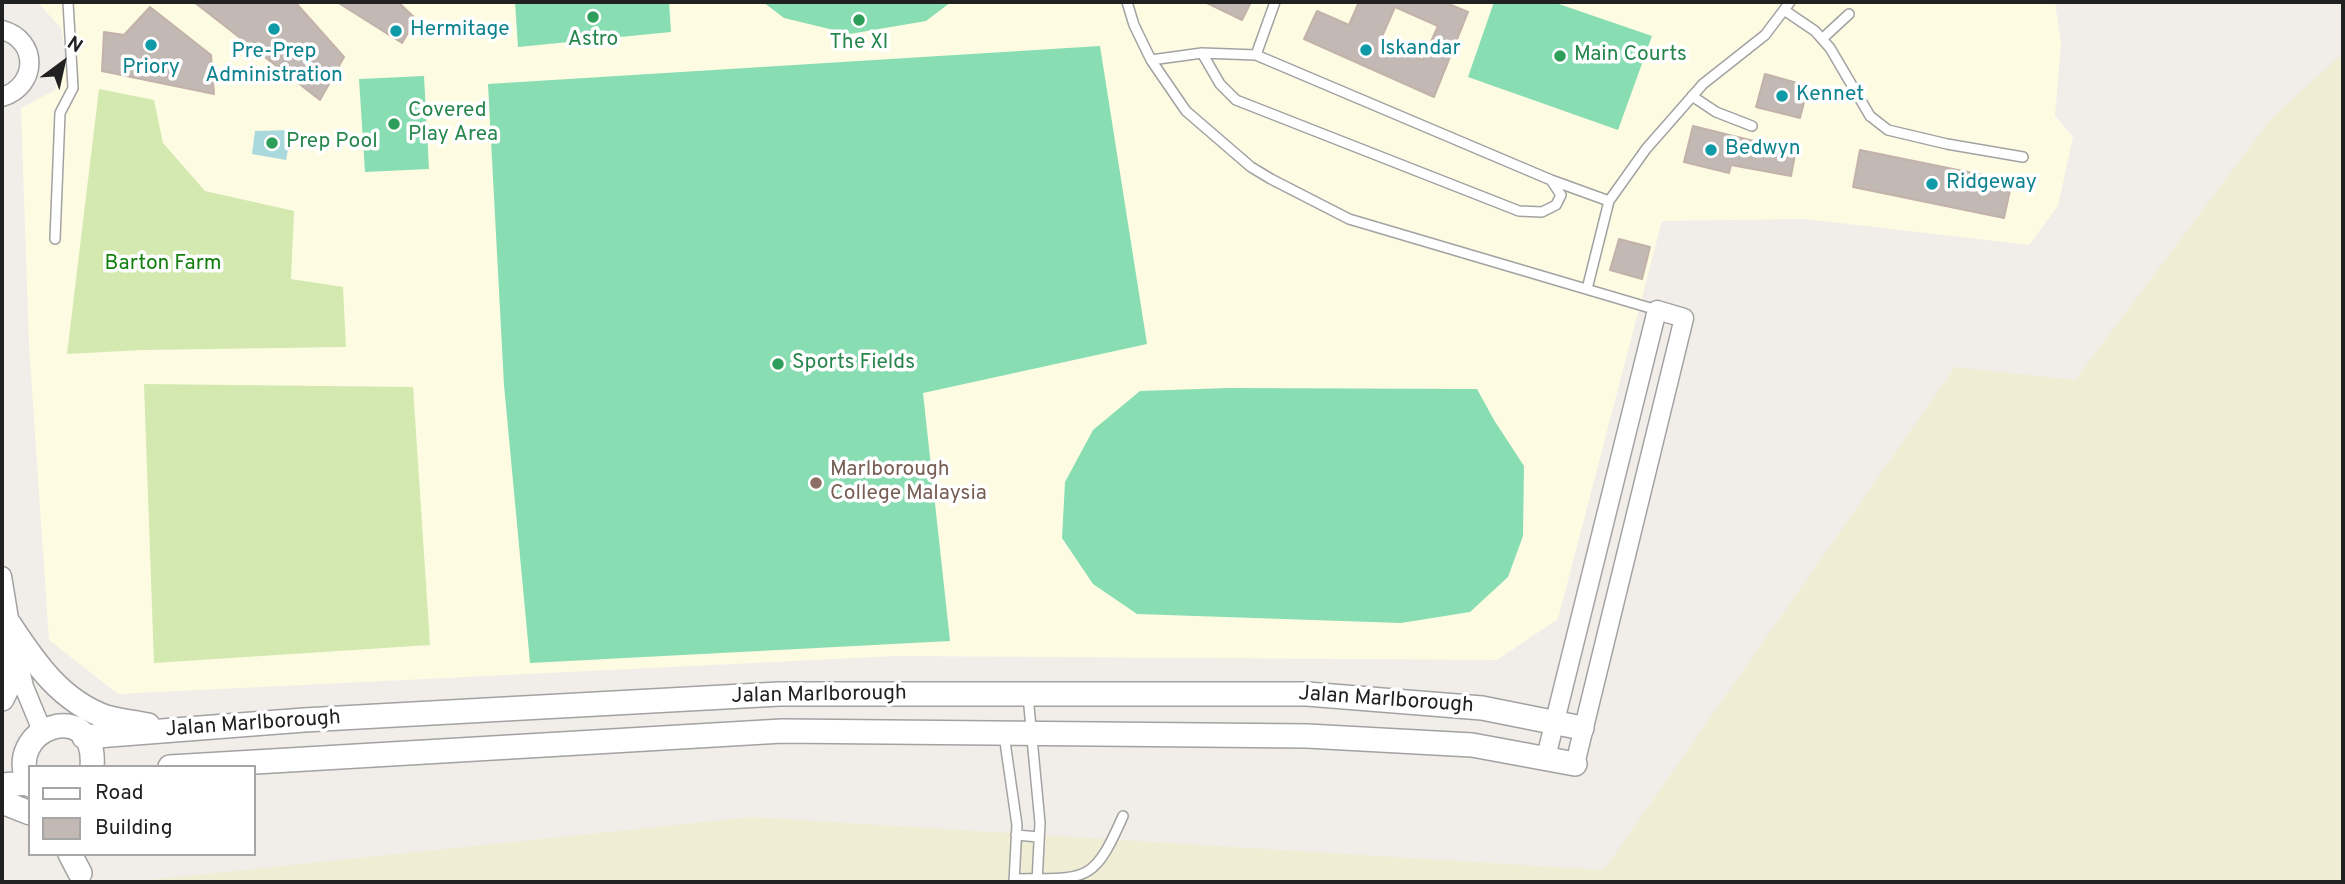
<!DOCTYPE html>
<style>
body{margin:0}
#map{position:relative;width:2345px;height:884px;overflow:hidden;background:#f1ede8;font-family:Overpass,sans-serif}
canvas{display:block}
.frame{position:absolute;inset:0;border:4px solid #212121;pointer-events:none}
.legend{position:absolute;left:28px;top:765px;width:228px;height:91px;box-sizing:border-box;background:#fff;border:2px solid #a6a6a6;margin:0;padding:9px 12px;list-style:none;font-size:21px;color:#212121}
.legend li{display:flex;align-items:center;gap:14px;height:35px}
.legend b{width:35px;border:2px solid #a6a6a6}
.north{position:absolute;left:28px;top:28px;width:70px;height:70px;-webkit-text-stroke:5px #fff;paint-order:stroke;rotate:33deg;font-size:19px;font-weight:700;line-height:28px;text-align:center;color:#212121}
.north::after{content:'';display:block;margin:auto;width:24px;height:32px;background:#212121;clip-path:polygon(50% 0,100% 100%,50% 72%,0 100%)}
</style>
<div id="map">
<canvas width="2345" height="884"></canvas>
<div class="frame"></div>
<ul class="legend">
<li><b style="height:9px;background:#fff"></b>Road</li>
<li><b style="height:19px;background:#c2b8b4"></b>Building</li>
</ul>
<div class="north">N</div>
</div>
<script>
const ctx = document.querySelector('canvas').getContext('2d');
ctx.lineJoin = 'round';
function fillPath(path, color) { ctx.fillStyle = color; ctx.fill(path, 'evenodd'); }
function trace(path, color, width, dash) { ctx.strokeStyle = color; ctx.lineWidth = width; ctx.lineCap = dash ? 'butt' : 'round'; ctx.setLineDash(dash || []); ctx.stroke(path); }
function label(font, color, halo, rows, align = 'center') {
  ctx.font = font + ' Overpass,sans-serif'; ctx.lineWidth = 7; ctx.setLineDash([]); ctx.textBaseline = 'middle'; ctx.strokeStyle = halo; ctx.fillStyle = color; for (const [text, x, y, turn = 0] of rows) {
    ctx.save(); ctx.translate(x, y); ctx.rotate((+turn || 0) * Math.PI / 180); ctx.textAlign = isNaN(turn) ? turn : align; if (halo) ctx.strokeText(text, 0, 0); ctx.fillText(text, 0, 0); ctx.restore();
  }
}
const education = new Path2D(`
 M30 2H2055L2061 44 2055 116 2073 137 2058 206 2029 245 1805 219 1662 221 1558 619 1497 660 897 656 118 694 49 640 29 346 21 108 55 90 67 62 61 28 40 5Z`);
const farmland = new Path2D(`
 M2343 53V882H129L752 817 1604 870 1955 367 2075 380 2271 119Z`);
const grass = new Path2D(`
 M99 89 154 100 163 143 205 191 294 211 291 279 343 287 346 347 143 350 67 354Z
 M144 384 413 387 430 645 154 663Z`);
const pitch = new Path2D(`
 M515 2H669L671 32 518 47Z
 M763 2H951L926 21 850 34 784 18Z
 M1494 2H1553L1652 36 1618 130 1468 77Z
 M1100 46 1147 344 923 393 950 641 530 663 504 385 488 84Z
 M424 76 429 169 365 172 359 79Z
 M1229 388 1477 389 1494 420 1524 466 1523 536 1508 577 1470 612 1401 623 1137 614 1093 584 1062 538 1065 482 1093 430 1140 391Z`);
const water = new Path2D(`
 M292 130 286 160 252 154 255 131Z`);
const building = new Path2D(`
 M194 2H295L344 57 320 100Z
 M337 2H398L416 19 402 43Z
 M1205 2H1251L1242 20Z
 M1359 2H1444L1468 12 1434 97 1304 39 1317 11 1349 25ZM1395 7 1438 26 1423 60 1380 41Z
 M150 7 211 55 214 94 102 71 104 32 124 35Z
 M1765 74 1808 86 1800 118 1756 107Z
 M1693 126 1762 143 1796 149 1791 176 1731 165 1729 173 1684 162Z
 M1860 150 2012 181 2004 218 1853 187Z
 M1619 239 1650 247 1642 279 1610 270Z`);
const service = new Path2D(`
 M1127 2 1134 25 1151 60 1186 111 1251 167 1271 179 1349 219 1657 310
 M1784 10 1815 31 1830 48 1870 116 1888 130 1947 144 2023 157
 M1822 39 1849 14
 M1202 53 1220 84 1236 100 1519 211 1542 212 1556 205 1561 195 1551 180
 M1256 55 1275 2
 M1151 60 1202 53 1256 55 1551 180 1609 201
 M1692 96 1716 112 1752 126
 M55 239 60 113 73 88 68 2
 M1587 289 1609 201 1646 149 1703 84 1765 35 1790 2
 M1028 696 1040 823 1037 882
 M1004 735 1017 825 1014 882
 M1016 835 1039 837
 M1014 879C1088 878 1093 884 1123 816`);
const minor = new Path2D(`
 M2 30C39 40 38 86 2 97
 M2 576 10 625 24 687 41 728
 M1546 757 1657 310 1684 318 1575 764`);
const tertiary = new Path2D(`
 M10 625C35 663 61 701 106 717 119 721 134 722 148 725
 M2 699 10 683V625
 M84 737 304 720 779 694H1307L1482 708 1582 728
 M170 767 782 731 1307 736 1472 745 1575 764
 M2 785 28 783
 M30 785C0 728 98 695 92 767
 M2 802 30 813
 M70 854 80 873`);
const markers = [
 [593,17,7,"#2e9e5b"],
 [859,20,7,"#2e9e5b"],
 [274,29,7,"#0f9aa8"],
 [396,31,7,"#0f9aa8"],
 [151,45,7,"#0f9aa8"],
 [1366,50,7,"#0f9aa8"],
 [1560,56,7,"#2e9e5b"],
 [1782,96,7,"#0f9aa8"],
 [394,124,7,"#2e9e5b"],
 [272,143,7,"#2e9e5b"],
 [1711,150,7,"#0f9aa8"],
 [1932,184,7,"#0f9aa8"],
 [778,364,7,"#2e9e5b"],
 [816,483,7,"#8d6e63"]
];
const cultureNames = [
 ["Hermitage",410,31],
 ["Iskandar",1380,50],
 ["Pre-Prep",274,53,"center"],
 ["Administration",274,77,"center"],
 ["Priory",151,69,"center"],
 ["Kennet",1796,96],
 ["Bedwyn",1725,150],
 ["Ridgeway",1946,184]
];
const leisureNames = [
 ["Astro",593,41,"center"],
 ["The XI",859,44,"center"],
 ["Main Courts",1574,56],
 ["Covered",408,112],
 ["Play Area",408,136],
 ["Prep Pool",286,143],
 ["Sports Fields",792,364]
];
const parkNames = [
 ["Barton Farm",163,265]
];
const educationNames = [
 ["Marlborough",830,471],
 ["College Malaysia",830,495]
];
const streetNames = [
 ["Jalan Marlborough",819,696,-1],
 ["Jalan Marlborough",1386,701,4],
 ["Jalan Marlborough",253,725,-4]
];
fillPath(education, '#fefbe3');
fillPath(farmland, '#efedd4');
fillPath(grass, '#d3e9af');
fillPath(pitch, '#88deb2');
fillPath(water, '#a9d8dd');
fillPath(building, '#c2b8b4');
trace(building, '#c2b2aa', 2);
trace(service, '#a2a2a2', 12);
trace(minor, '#a2a2a2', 21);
trace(tertiary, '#a2a2a2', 26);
trace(service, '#fff', 9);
trace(minor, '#fff', 18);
trace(tertiary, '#fff', 23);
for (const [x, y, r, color] of markers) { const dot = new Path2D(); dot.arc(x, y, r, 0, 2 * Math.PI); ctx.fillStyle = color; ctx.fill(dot); trace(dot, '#fff', 2.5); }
label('21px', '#0d838f', '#fff', cultureNames, 'left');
label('21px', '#27864d', '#fff', leisureNames, 'left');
label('21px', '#137f0e', '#fff', parkNames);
label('21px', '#785e54', '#fff', educationNames, 'left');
label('21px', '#212121', '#fff', streetNames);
</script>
